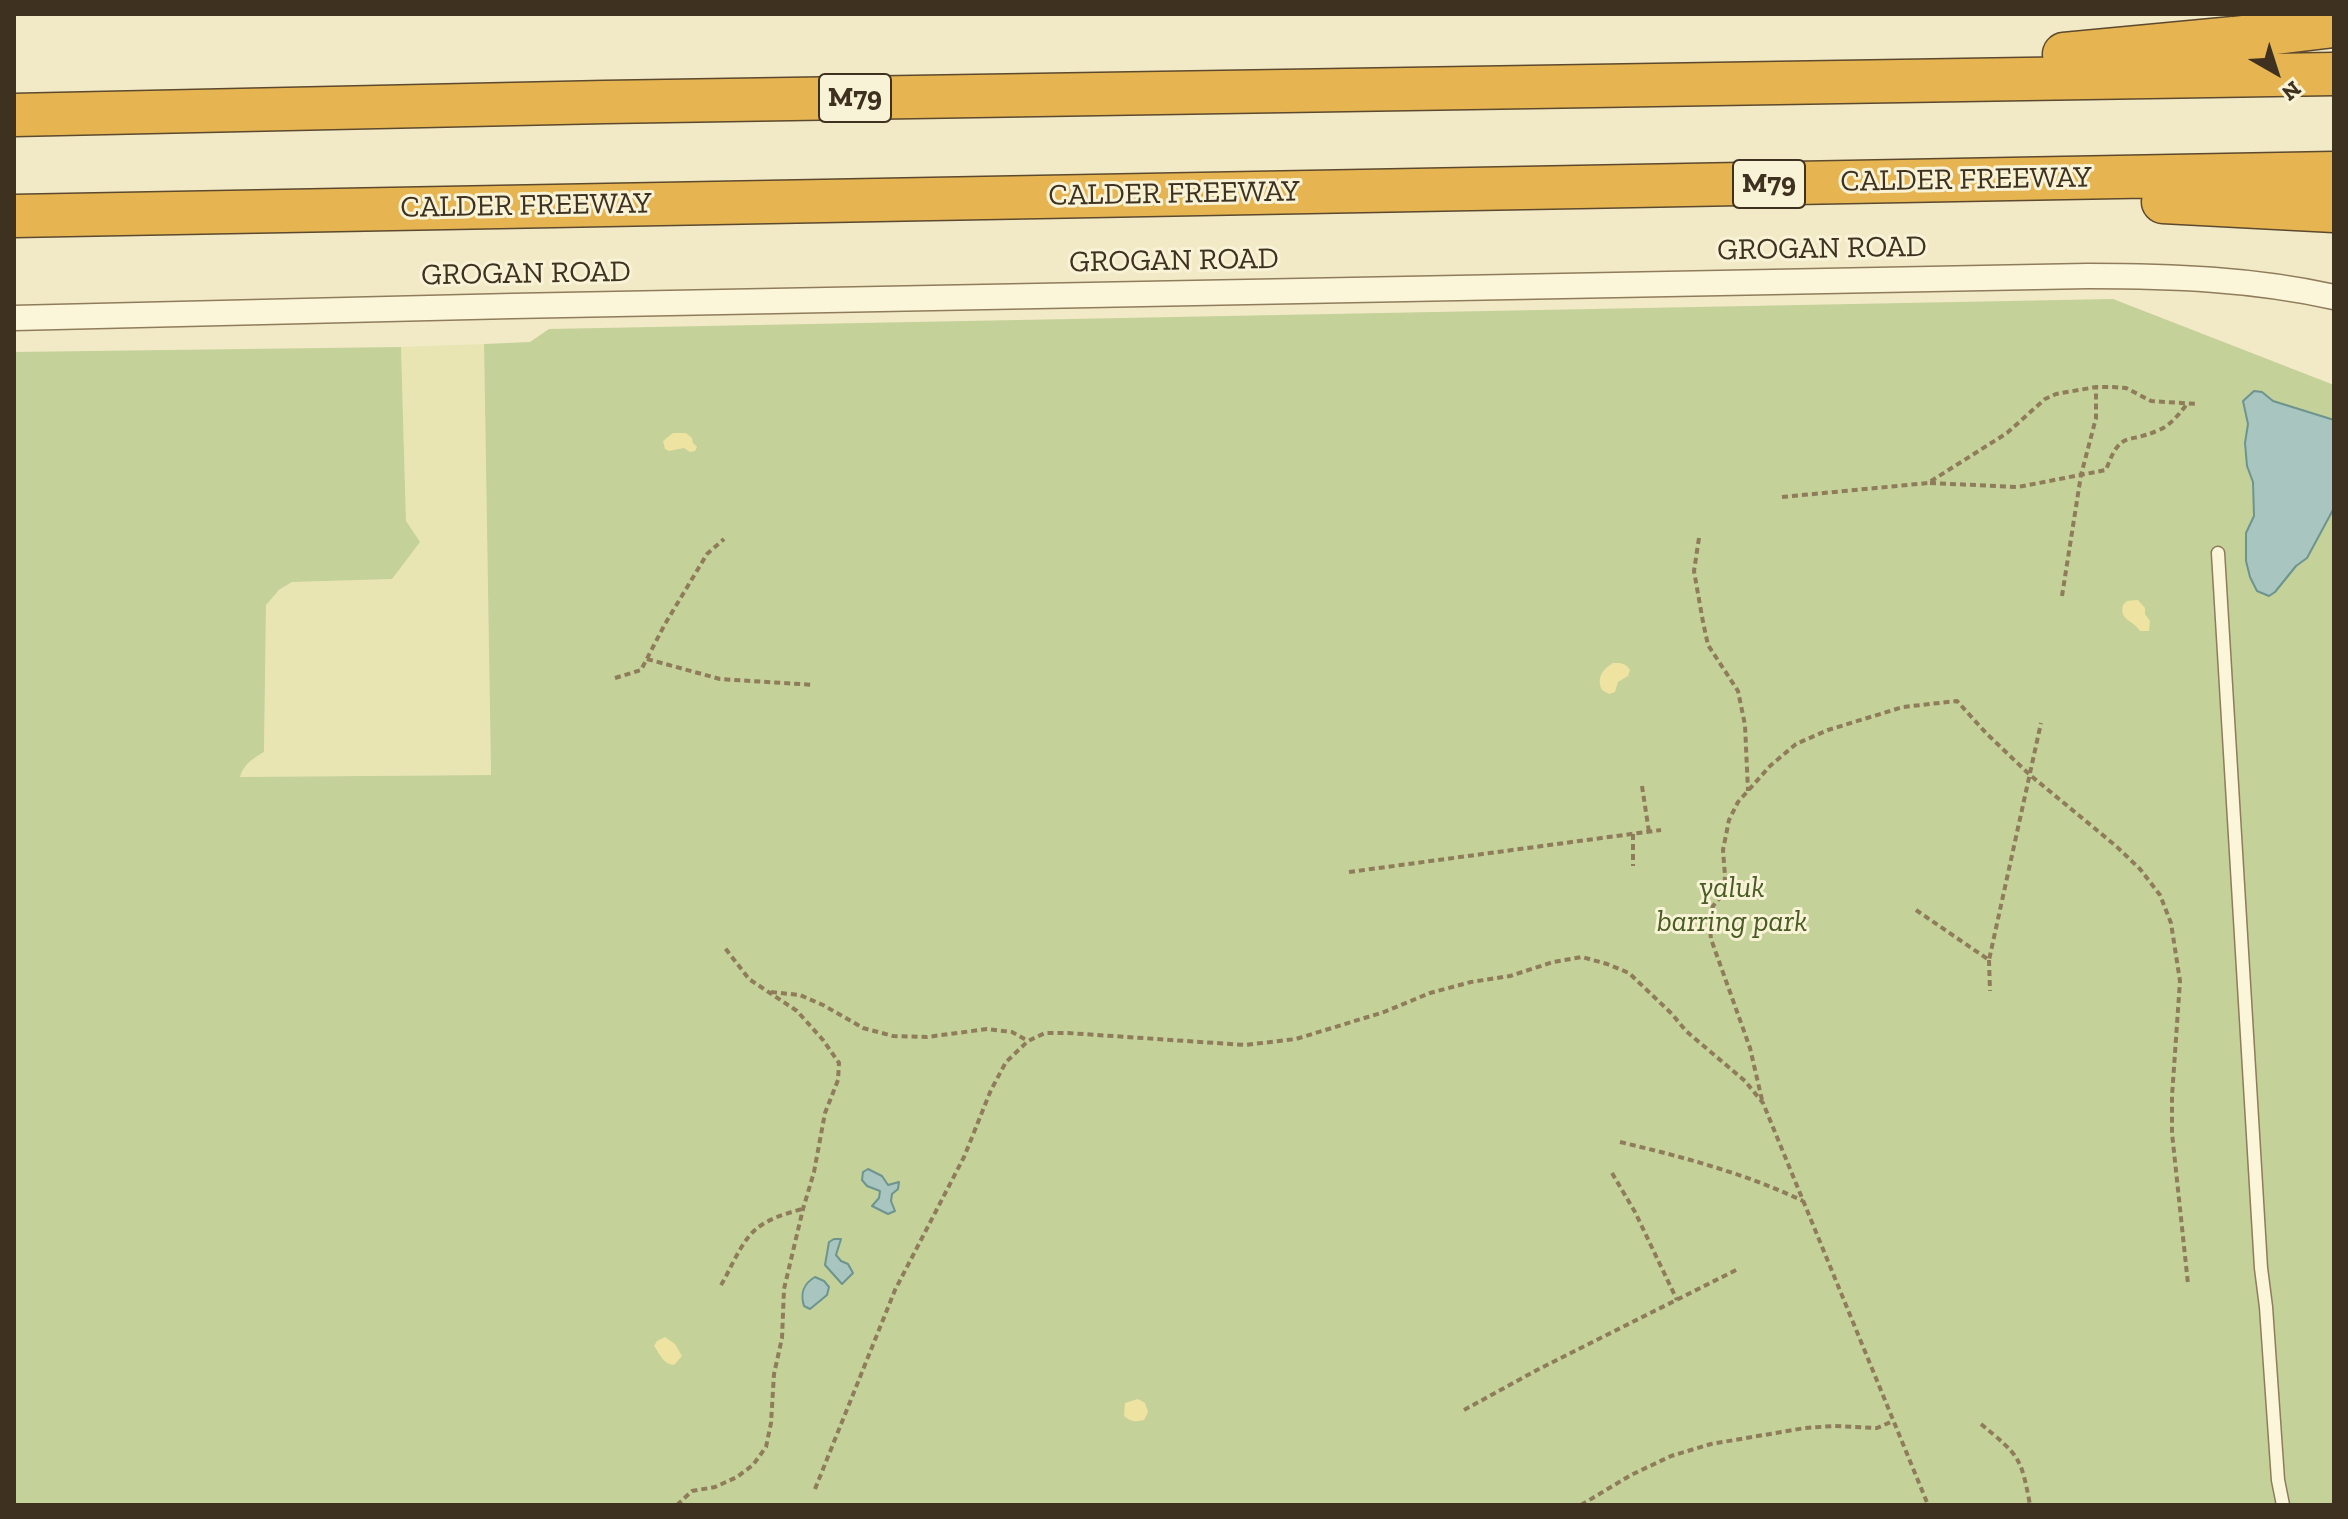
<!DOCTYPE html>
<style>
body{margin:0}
#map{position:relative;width:2348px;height:1519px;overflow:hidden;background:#f2e9c6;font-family:"Zilla Slab",serif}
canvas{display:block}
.frame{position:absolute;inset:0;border:16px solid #3e311f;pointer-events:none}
.north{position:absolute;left:2236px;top:32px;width:80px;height:80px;-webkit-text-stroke:6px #f8f2d6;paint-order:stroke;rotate:141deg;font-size:22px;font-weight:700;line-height:32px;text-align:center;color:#3e311f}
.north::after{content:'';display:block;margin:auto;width:28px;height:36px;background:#3e311f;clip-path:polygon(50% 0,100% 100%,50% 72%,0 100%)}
</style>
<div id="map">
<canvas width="2348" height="1519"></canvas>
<div class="frame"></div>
<div class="north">N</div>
</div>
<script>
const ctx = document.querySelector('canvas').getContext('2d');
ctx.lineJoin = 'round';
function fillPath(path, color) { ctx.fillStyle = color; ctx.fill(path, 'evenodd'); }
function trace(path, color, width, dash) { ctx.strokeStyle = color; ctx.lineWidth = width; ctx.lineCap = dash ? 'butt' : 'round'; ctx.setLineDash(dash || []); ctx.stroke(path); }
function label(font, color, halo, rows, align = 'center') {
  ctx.font = font + ' "Zilla Slab",serif'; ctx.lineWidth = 6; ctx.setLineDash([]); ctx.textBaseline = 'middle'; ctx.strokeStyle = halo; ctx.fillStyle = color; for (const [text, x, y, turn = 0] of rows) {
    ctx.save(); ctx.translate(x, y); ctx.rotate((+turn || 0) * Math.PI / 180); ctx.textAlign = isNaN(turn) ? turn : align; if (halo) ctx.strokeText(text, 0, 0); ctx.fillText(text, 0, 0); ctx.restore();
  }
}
const farmland = new Path2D(`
 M484 344 491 775 240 777 242 770 254 757 264 752 266 605 273 595 292 582 392 579 406 521 401 347Z`);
const green = new Path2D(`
 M2113 299 2334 385V1505H14V352L401 347 406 521 420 542 392 579 292 582 279 590 266 605 264 752C253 758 243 765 240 777L491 775 484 344 530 342 549 329Z`);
const sand = new Path2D(`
 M673 433H686L692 438 693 443 697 447 695 451 690 452 684 448 669 451 665 449 663 441Z
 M2138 600 2145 608V614L2150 621 2149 631H2140C2134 620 2119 621 2123 605L2127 601Z
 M1613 663C1621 663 1626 663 1630 670L1628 676 1618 682 1615 692 1609 694 1602 690C1596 678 1603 669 1613 663Z
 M665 1337 675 1344 682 1356 674 1365C663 1364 660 1354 654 1346L657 1341Z
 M1138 1399 1145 1403 1148 1412 1144 1420C1136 1422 1131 1422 1124 1416L1125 1403Z`);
const water = new Path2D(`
 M2254 391 2262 392 2273 401 2334 420V508L2307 558 2296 566 2275 592 2269 596 2257 591 2250 577 2246 561V533L2254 516 2253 482 2247 466 2245 443 2248 424 2243 401Z
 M868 1169 882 1176 888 1185 899 1182 898 1189 892 1194 891 1201 895 1211 888 1214 872 1206 879 1198 880 1191 867 1186 862 1180 863 1172Z
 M834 1239H841L836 1255 841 1261 848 1264 853 1273 842 1284 825 1265 829 1242Z
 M815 1277 824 1281 829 1287 827 1295 810 1309 804 1306C800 1293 803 1284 815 1277Z`);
const path = new Path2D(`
 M1930 483 2018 487 2106 470C2121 429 2126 445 2159 430 2171 425 2179 414 2187 404
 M1782 497 1928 483 2007 433 2045 399 2056 394 2096 387H2113L2126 388 2151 401 2197 404
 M1699 538 1694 571 1703 622 1708 645 1738 691 1745 725 1748 791
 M2062 596 2081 475 2096 418V387
 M647 659 720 679 814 685
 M615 678 641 670 665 624 707 554 724 539
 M1642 786 1649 832
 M1633 834V866
 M1349 872 1661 830
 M1916 910 1989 960 2041 723
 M1989 960 1990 991
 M771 992 800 995 823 1005 863 1028 893 1036 927 1037 987 1029 1012 1032 1028 1041
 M1762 1100 1750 1048 1711 939 1709 920 1713 906 1724 893 1725 876 1723 850 1729 820 1738 802 1770 766 1796 744 1828 730 1903 707 1957 701 1986 733 2030 775 2116 846 2140 869 2160 895 2171 923 2180 981 2172 1096V1133L2188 1284
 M1620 1142C1683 1157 1744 1173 1803 1201
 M1612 1173 1635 1212 1677 1300
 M721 1285C732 1267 742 1238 760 1226 773 1217 788 1213 802 1209
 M1464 1410 1537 1370 1738 1269
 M1981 1424C2019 1456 2021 1456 2030 1505
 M815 1489 895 1290 964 1157 991 1090 1006 1062 1028 1041 1045 1033H1068L1245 1045 1296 1039 1384 1012 1430 993 1471 982 1510 976 1553 962 1582 957 1607 964 1629 973 1672 1014 1686 1031 1745 1081 1763 1103 1928 1505
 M677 1505 692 1491 715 1487 737 1477 753 1465 766 1447 771 1423 774 1374 782 1338 784 1289 803 1209 814 1172 825 1113 838 1080 839 1063 823 1040 797 1011 749 979 725 948
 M1581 1505 1631 1475 1671 1456 1711 1444 1805 1428 1834 1426 1877 1428 1893 1421`);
const lane = new Path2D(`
 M2218 553 2261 1268 2266 1307 2278 1480 2283 1505`);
const street = new Path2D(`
 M14 318 512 306 2088 276C2171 276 2253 279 2334 297`);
const highway = new Path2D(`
 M2064 54 2234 38 2334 26
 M14 115 605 102 2334 74
 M2163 202 2334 211
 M14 216 2334 173`);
const shields = [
 [855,98,72],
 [1769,184,72]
];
const shieldNames = [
 ["M79",855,98],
 ["M79",1769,184]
];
const streetNames = [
 ["CALDER FREEWAY",1966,180,-1],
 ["CALDER FREEWAY",1174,194,-1],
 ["CALDER FREEWAY",526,206,-1],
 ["GROGAN ROAD",1822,249,-1],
 ["GROGAN ROAD",1174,261,-1],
 ["GROGAN ROAD",526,274,-1]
];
const parkNames = [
 ["yaluk",1732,888],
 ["barring park",1732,922]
];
fillPath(farmland, '#e8e5b3');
fillPath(green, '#c4d199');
fillPath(sand, '#efe3a2');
fillPath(water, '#a8c5c0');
trace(water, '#6d948f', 2);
trace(lane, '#8f7c5a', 15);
trace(street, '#8f7c5a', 27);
trace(highway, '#5c492e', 45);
trace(path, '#8f7c5a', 4, [6, 4]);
trace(lane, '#fbf5da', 12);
trace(street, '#fbf5da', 24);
trace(highway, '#e6b552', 42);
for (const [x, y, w] of shields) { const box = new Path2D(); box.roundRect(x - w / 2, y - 24, w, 48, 6); ctx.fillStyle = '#f8f2d6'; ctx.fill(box); trace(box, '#3e311f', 2); }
label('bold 28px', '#3e311f', null, shieldNames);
label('30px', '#3e311f', '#f8f2d6', streetNames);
label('italic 30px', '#485c24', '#f8f2d6', parkNames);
</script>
